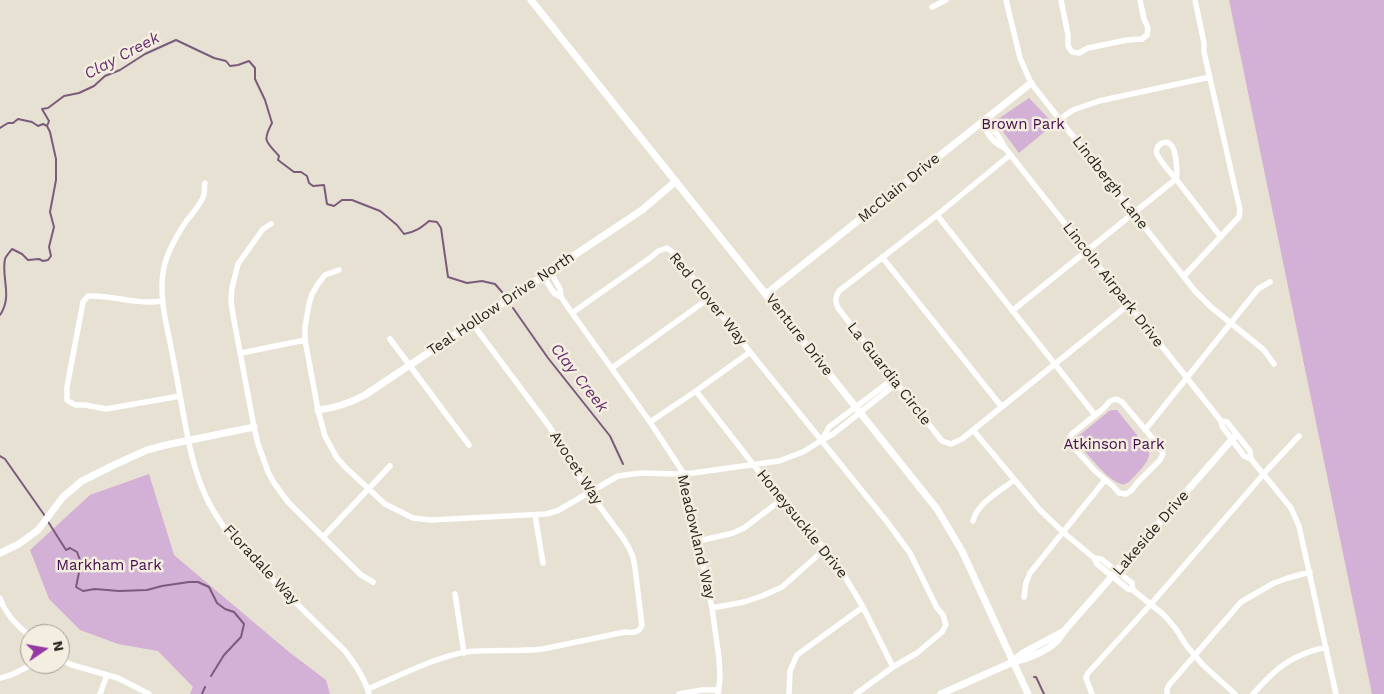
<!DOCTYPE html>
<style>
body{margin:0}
#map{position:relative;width:1384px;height:694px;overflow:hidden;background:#e7e1d3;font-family:"Work Sans",sans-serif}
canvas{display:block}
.north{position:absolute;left:20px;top:624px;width:50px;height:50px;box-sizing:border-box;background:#f4eee0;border:1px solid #a29e94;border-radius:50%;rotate:78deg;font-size:14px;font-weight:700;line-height:20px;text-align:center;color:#282621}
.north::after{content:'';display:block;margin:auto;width:18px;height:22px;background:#9638a1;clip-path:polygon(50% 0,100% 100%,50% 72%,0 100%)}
</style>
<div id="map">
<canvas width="1384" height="694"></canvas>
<div class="north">N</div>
</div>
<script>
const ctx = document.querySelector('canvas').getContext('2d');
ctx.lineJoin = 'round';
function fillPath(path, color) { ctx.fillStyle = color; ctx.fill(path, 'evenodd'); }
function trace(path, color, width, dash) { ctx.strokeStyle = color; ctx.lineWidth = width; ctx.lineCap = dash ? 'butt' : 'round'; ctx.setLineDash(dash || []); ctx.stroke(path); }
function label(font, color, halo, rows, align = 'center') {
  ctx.font = font + ' "Work Sans",sans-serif'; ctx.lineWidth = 5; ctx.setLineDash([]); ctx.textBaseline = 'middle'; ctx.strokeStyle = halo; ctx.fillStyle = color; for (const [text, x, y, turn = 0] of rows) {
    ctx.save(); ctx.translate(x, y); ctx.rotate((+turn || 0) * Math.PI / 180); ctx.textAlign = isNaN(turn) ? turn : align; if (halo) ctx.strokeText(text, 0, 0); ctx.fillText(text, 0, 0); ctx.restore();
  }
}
const green = new Path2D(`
 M1229 0H1384V694H1372Z
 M1029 98 1054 124 1019 153 995 121Z
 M1112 410H1117L1149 450C1152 461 1136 474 1129 482 1125 484 1125 485 1121 484 1106 479 1090 456 1079 445L1078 436 1082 433 1109 411Z
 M149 474 174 555 289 652 326 680 330 694H190L193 687 158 651 118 644 80 630 49 599 30 550 90 495Z`);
const stream = new Path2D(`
 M47 126 49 121 42 109 48 108 64 96 79 93 94 86 105 76 120 70 145 54 176 40 214 58 226 61 230 66 238 65 249 61 255 68V79L265 100 272 123C262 142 266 141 279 156L278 160 294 172H301L307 176 309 183 313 186 324 185 327 204 334 206 342 200H352L380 211 397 225 404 234C415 232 421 228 429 221L437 222 441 228 448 277 467 283 482 281 495 284 502 292
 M0 128 8 123H13L18 119 32 122 38 126 43 124 47 126 50 132 56 159V180L50 212 54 227 49 247 51 256 48 260 43 261 39 259 28 260 22 254 12 249C10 252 6 256 5 259 1 278 13 296 0 315
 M513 308 548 358 610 436 623 464
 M0 456 5 459 45 516
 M47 520 66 550 70 548 77 552 81 563 76 587 83 591 95 589 119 591 147 590 162 586 189 582H198L209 587 217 603 225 609 234 612 244 624 241 637 224 655 211 676
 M1034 677H1036L1044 694
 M202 694 205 687`);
const minor = new Path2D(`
 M1006 0 1020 58 1031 83 1195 291 1211 307 1264 350 1274 364
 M1061 0 1068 35V46L1072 52 1079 53 1088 48 1127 40 1142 39 1147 35 1148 28 1144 19 1140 0
 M932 7 946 0
 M1060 119 1073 110 1099 101 1210 77
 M983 121C993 128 1000 137 1005 148L1221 421 1222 426 1244 456 1251 459
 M983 121C986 133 993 143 1005 148
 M1010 155 937 215 839 291C835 297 835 301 838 308L942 441 951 444 962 439 1128 305
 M1176 179C1178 173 1176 150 1171 145 1165 138 1154 146 1157 154 1161 163 1170 172 1176 179L1217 232 1221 237
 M205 183C204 186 205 191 204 194 203 202 190 216 185 223 162 258 158 277 165 318 171 346 176 373 181 401 187 434 192 467 206 497 215 516 227 532 240 548L345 651C355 664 365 678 369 694
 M937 215 1095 415
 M271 224 263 229 238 264 232 288 231 301 233 315 254 427 258 444 268 472 274 483 288 502 361 575 373 582
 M882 257 1001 406
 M339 270 325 275 318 284 312 294 309 304 305 327V340L318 410 325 436 337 458 345 467 385 504 413 518 431 520 546 514 557 511 618 476 640 473 676 474 693 473 779 461 803 452 822 440 833 434 897 383
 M550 271 560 289 561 297 572 313 650 422 684 474 712 608 719 658 720 678 718 694
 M543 276 554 293 561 297
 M1184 276 1239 217 1240 210 1204 52V43L1195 0
 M162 301C137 305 113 295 88 296L83 302 67 387V400L75 405H85L106 409 180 396
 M1012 311 1176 179
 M572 313 650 258 658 251 667 248 674 253 750 352 888 523 910 553 937 608 943 615 946 625 942 632 917 653 893 667 856 694
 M390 339 469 445
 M241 353 305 340
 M612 368 708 299
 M696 391 781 500 825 549 844 575 863 607 893 667
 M1116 399 1122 402 1160 447 1163 454 1160 460 1137 483 1132 490 1126 494 1119 493 1113 486 1095 471 1078 452 1071 446 1068 440 1072 434 1104 408 1110 401Z
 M1221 421 1227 422 1250 451 1251 459 1291 508 1299 526 1336 694
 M650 422 696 391 750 352
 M973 430 1039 509 1063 532 1094 558 1097 564 1128 589 1133 590 1164 615 1176 629 1186 645 1203 665 1235 694
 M1145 430 1258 289 1270 282
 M822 440 829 427 893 379
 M535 515 543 563
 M973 521C977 503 1001 491 1014 480
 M323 537 390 466
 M699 541 733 533 744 528 781 500
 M1094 558 1101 559 1132 583 1133 590
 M455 594 464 653
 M1024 597 1026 583 1030 573 1105 480
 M0 598C5 614 17 626 30 636
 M712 608 744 602 762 596 782 587 825 549
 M60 659 72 665 118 678 149 694
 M0 678 11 675 33 664
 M368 689C397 677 435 657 466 652 491 649 517 652 543 649L625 632C633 633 639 633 642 625L635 568 633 557 629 548 623 538 584 485 549 426 472 323
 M100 694 107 675
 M679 694 702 690H719
 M789 694 790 671 797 655 863 607
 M1092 694 1086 678 1088 673 1151 604 1268 469 1299 436
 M1167 694V689L1169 685 1241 602 1274 583 1288 578 1310 572
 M1253 694C1276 668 1291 655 1326 647`);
const tertiary = new Path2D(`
 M531 0 937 509 962 551 1028 694
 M766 294 1031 83
 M318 410C335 408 350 403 365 395L642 210 676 181
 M0 553 19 544 38 530 63 497 82 481 114 465 147 450 166 445 254 427
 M1013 661 1023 653 1064 631
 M941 694 1013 662C1027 659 1048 651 1058 640 1060 637 1063 633 1065 630L1236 435`);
const parkNames = [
 ["Brown Park",1023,125],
 ["Atkinson Park",1114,445],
 ["Markham Park",109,566]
];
const streetNames = [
 ["Lindbergh Lane",1110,183,52],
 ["McClain Drive",899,188,-39],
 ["Lincoln Airpark Drive",1113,285,52],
 ["Red Clover Way",708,299,51],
 ["Teal Hollow Drive North",501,304,-34],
 ["Venture Drive",799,335,52],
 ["La Guardia Circle",889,374,52],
 ["Avocet Way",576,468,57],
 ["Honeysuckle Drive",802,524,51],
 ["Lakeside Drive",1151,533,-49],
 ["Meadowland Way",696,537,77],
 ["Floradale Way",261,565,47]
];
const waterNames = [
 ["Clay Creek",122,56,-28],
 ["Clay Creek",579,378,52]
];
fillPath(green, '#d3b0d6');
trace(stream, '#7a5b7b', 2);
trace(minor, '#fff', 5.5);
trace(tertiary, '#fff', 7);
label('15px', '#440b4a', '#f4eee0', parkNames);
label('15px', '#282621', '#f4eee0', streetNames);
label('italic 16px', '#67306d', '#f4eee0', waterNames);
</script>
